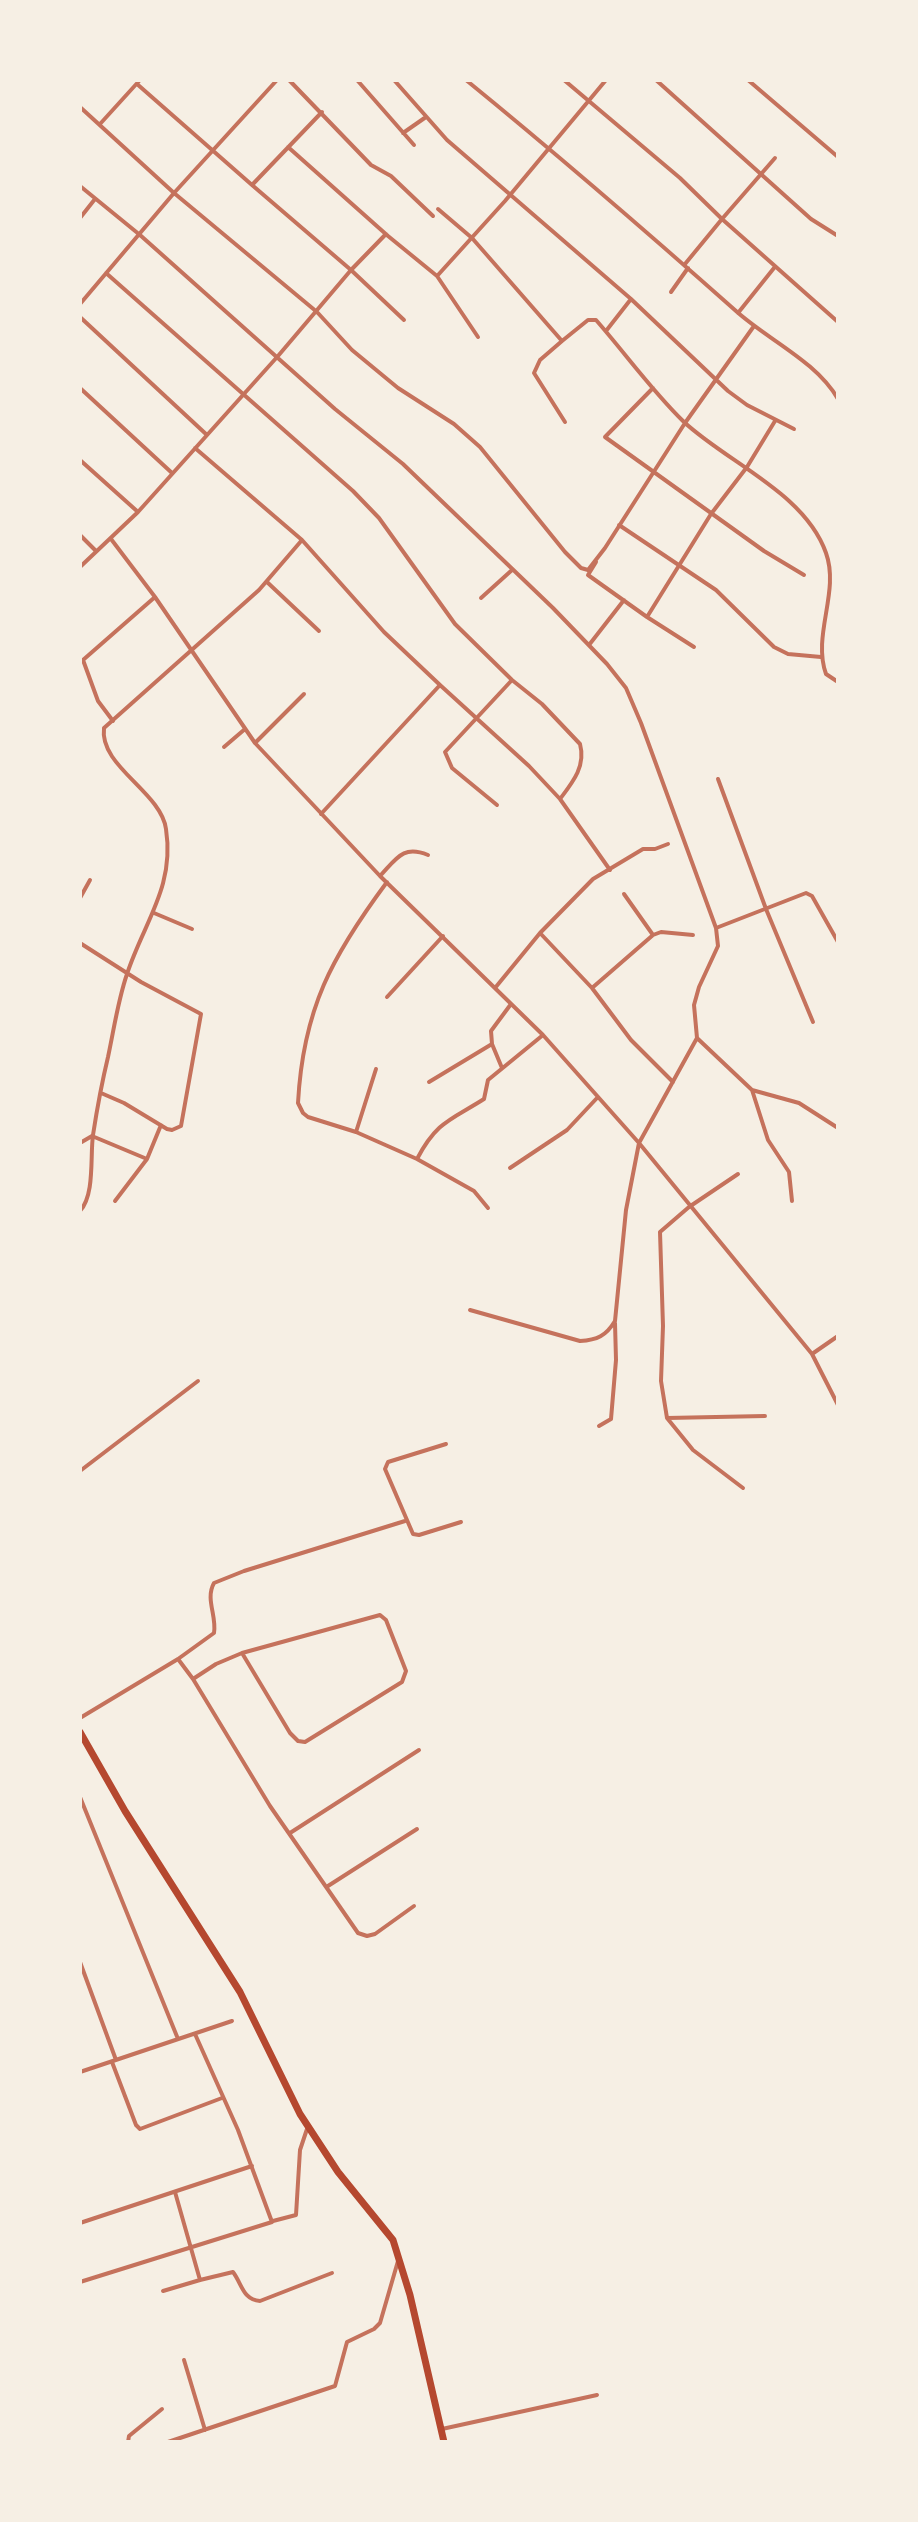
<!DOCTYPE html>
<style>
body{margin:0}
#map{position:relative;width:918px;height:2522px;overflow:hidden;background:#f6efe4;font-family:"Space Grotesk",sans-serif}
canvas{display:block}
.frame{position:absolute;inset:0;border:82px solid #f6efe4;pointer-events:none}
</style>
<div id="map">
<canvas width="918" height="2522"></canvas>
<div class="frame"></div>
</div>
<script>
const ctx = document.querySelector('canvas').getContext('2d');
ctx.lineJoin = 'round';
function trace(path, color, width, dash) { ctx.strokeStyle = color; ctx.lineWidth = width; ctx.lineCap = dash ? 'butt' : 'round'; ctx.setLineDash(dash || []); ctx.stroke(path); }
const minor = new Path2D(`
 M289 80 371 165 391 176 433 216
 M357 80 414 145
 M394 80 447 140 631 299 728 391 747 405 794 429
 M466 80C558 155 647 232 736 311 768 340 816 361 838 399
 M564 80 680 178 722 219 775 158
 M656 80 811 219 838 236
 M748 80 838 157
 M137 84 252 185
 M80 107 174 193 317 312 352 350 398 388 454 424 480 447 565 552 581 568 588 570 605 548
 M322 112 252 185 351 270 404 320
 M100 124 140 80
 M403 133 426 117
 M288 147 388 236 437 276 478 337
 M80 186 140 235 335 409 403 464 553 608 607 664 626 688 641 723 716 928 718 946 699 987 694 1005 697 1038 639 1143 626 1210 615 1321C606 1336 597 1340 580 1341L470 1310
 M438 209 472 238 562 341 588 320H596C625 353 652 391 684 422 728 463 805 493 826 553 840 592 812 635 826 674L838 682
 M80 218 95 199
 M685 264 722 219 838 322
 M106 273 353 491 379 518 455 624 512 680 542 704 580 744C586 766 573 782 560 799
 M438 275 505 201 606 80
 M671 292 688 268
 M80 304 174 193 277 80
 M738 313 774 268
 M80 317 207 435
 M606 331 631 299
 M562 341 540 360 534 373 565 422
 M80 388 172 473
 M653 388 605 437 764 551 804 575
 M195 448 302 540 384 632 440 685 321 814
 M80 460 138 512
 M619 525 716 590 774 647 788 654 821 657
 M80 535 96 551
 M111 539 155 597 255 743 380 876 543 1035 639 1143 812 1354 838 1405
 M605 548 685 423 754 326
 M596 562 588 575 647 617 711 514 747 467 775 421
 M80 567 138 512 278 356 351 270 386 234
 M267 582 319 631
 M481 598 512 570
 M647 617 694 647
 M589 645 624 600
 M440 685 529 766 560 799 610 870
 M113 721 98 701 83 660 155 597
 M255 743 304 694
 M224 747 245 729
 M718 779 766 909 813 1022
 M497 805 452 768 445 752 512 680
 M380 876C397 858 403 845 428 855
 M387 882C332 956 303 1009 298 1103L303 1113 308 1117 356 1132 417 1159 474 1191 488 1208
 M624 894 653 935
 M80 898 90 880
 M154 913 192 929
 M716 928 806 893 812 896 838 942
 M540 933 592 988 631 1040 673 1082
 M80 943 141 982 201 1014 181 1126 172 1130 167 1129 124 1103 101 1093
 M495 988 540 933 593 879 643 849H655L668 844
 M592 988 653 935 661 932 693 935
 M387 997 443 936
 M697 1038 752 1090 799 1103 838 1128
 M502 1068 492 1044 491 1031 511 1004
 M429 1082 492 1044
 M752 1090 768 1140 789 1172 792 1201
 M356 1132 376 1069
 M92 1136 147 1159
 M80 1143 92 1136
 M417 1159C437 1121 451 1120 484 1099L488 1080 543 1035
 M510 1168 567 1130 597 1098
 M738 1174 689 1207 660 1232 663 1326 661 1381 667 1418 693 1450 743 1488
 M115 1201 147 1159 161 1125
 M80 1211C95 1195 90 1156 93 1135 97 1109 102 1082 108 1057 114 1029 118 1000 127 974 144 922 175 887 166 829 161 792 99 766 104 728L259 590 302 540
 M812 1354 838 1336
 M667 1418 765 1416
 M599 1426 611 1419 616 1360 615 1323
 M446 1444 388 1462 385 1469 413 1534 419 1535 461 1522
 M80 1471 198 1381
 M178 1659 193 1679 270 1806 358 1933 367 1936 375 1934 414 1906
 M193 1679 216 1664 242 1653 290 1733 298 1741 305 1742 402 1682 406 1671 386 1620 380 1615 242 1653
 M80 1718 178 1659 214 1633C217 1616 205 1599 214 1583L244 1571 405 1521
 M80 1797 178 2039
 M290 1833 419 1750
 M328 1886 417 1829
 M80 1962 116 2060
 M112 2062 136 2125 140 2129 222 2098
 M80 2072 232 2021
 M273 2221 296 2215 300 2150 307 2129
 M80 2223 252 2166
 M200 2280 233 2272C242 2284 243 2300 260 2301L332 2273
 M80 2282 272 2222 238 2130 195 2034
 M163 2291 200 2280 175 2192
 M184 2360 205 2430
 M442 2429 597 2395
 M128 2442 129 2436 162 2409
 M168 2442 335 2386 347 2342 374 2329 380 2323 398 2261`);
const trunk = new Path2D(`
 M80 1732 125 1811 240 1992 300 2114 338 2172 393 2240 410 2295 444 2442`);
trace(minor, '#c5725c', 4);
trace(trunk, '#b5482f', 7);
</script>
